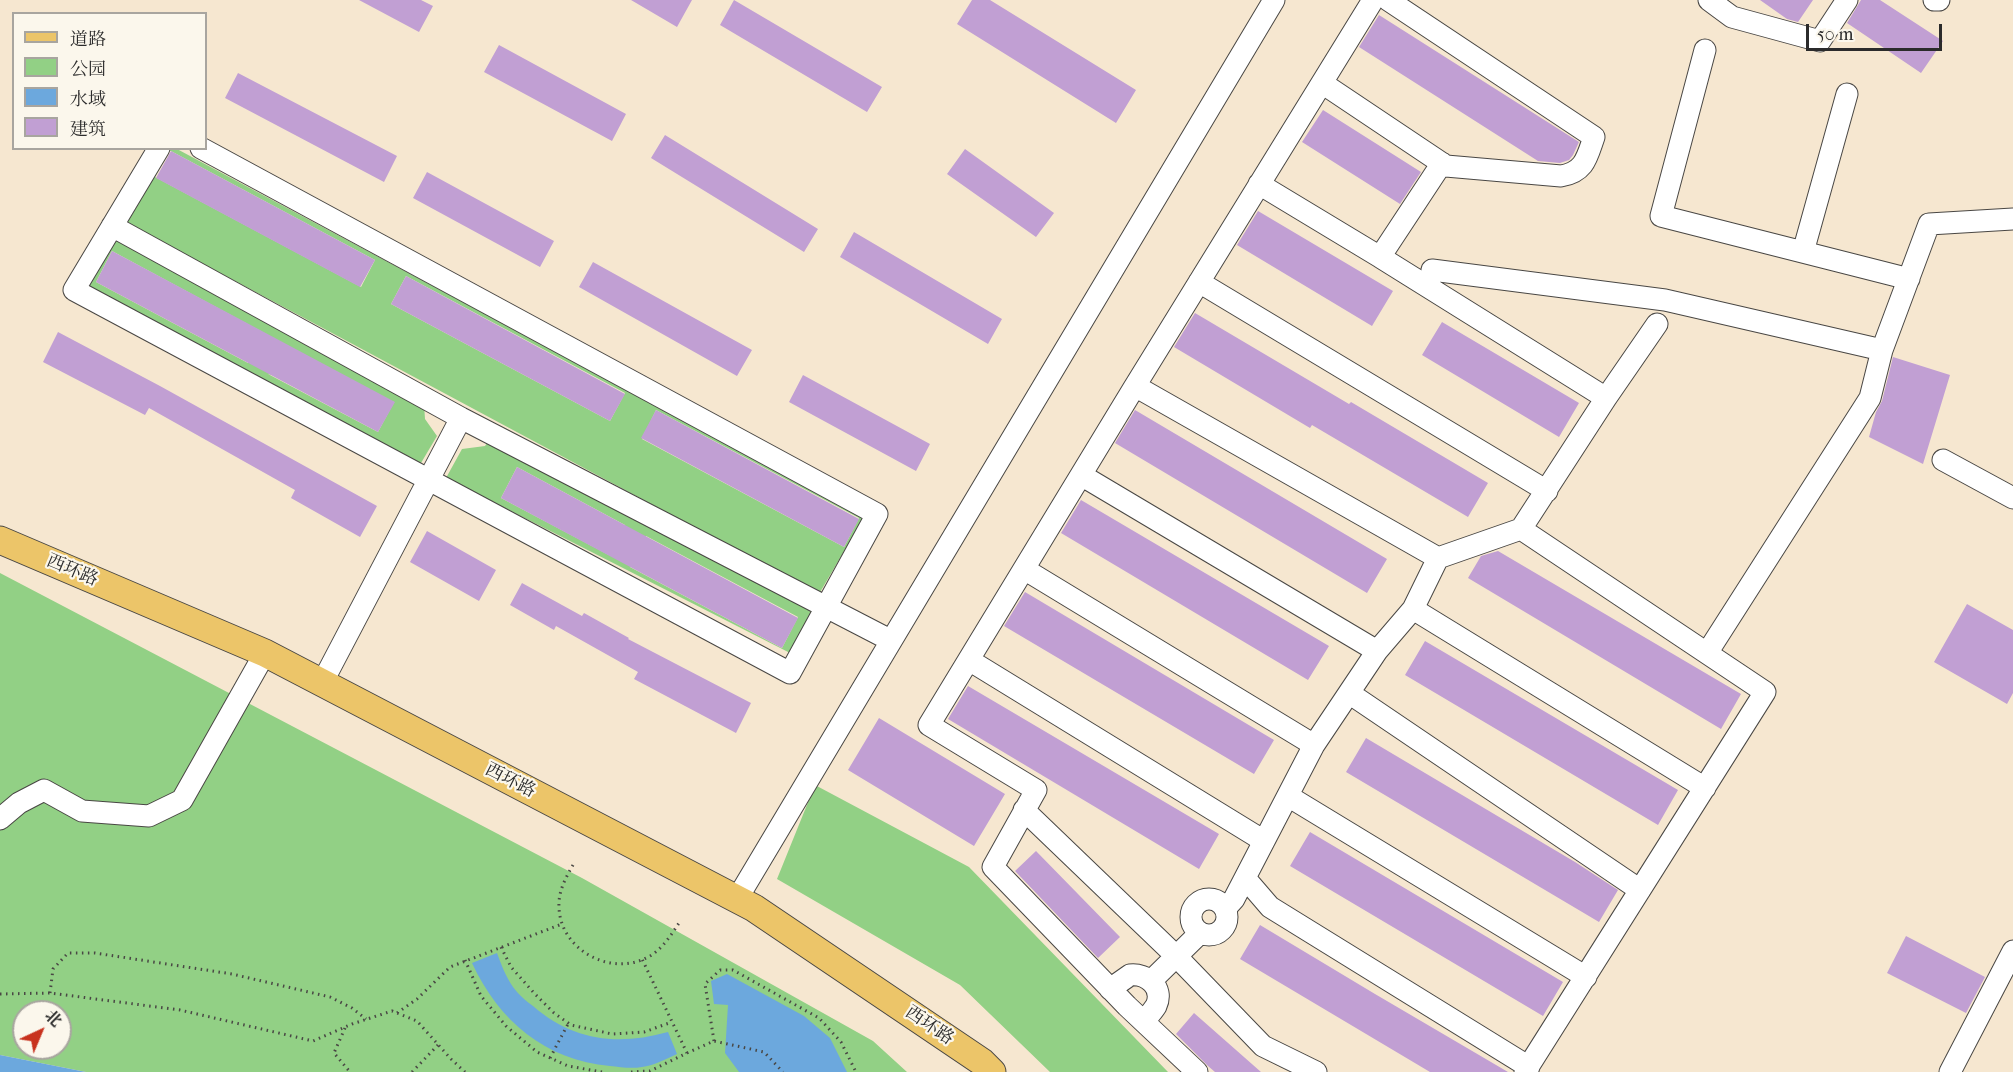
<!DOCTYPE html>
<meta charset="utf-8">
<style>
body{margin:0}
#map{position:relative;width:2013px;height:1072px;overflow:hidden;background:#f6e7d0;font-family:"IM FELL French Canon","Noto Serif SC",serif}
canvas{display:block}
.legend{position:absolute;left:12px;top:12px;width:195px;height:138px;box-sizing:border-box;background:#fbf7ec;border:2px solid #a8a59f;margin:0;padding:8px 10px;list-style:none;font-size:18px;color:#2b2b2b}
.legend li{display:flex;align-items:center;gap:12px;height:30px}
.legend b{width:30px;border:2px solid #a8a59f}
.north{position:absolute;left:12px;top:1000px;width:60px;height:60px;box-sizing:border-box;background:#fbf7ec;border:2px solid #a8a59f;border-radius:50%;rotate:44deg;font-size:16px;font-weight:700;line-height:24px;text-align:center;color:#2b2b2b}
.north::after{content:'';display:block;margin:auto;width:21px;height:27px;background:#c8321e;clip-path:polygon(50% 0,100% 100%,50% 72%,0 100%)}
.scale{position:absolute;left:1806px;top:24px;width:136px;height:27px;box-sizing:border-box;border:3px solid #2b2b2b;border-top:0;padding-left:8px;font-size:18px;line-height:21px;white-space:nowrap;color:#2b2b2b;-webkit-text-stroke:4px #fbf7ec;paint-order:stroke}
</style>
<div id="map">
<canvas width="2013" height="1072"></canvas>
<ul class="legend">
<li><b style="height:8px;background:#ecc569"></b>道路</li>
<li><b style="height:16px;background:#92d085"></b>公园</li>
<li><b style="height:16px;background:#6ca8dd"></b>水域</li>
<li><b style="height:16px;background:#c19fd3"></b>建筑</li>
</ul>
<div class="north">北</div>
<div class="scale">50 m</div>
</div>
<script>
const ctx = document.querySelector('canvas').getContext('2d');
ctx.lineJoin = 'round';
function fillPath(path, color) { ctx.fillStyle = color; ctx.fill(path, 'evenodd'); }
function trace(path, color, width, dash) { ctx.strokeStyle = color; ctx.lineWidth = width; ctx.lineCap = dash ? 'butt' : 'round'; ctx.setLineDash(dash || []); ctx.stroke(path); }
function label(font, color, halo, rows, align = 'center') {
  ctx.font = font + ' "IM FELL French Canon","Noto Serif SC",serif'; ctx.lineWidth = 4.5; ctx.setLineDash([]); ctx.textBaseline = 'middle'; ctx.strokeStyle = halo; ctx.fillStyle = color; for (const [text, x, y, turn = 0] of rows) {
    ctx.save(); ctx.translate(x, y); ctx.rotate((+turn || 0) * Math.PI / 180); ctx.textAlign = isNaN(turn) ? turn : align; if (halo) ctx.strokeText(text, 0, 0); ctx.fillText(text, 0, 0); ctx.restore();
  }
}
const green = new Path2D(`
 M166 149H177L864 517 819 594 123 221ZM169 150 375 260 361 287 155 177ZM406 276 625 393 610 421 391 304ZM656 410 859 518 844 547 642 439Z
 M114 237 424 404 425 419 437 436 421 463 85 286ZM112 251 264 333 248 363 96 282ZM268 374 394 402 378 432Z
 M489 440 809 606 816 618 794 655 446 478 462 449 485 446ZM517 467 625 525 609 555 501 498ZM646 536 798 617 782 648 630 567Z
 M0 573 582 878 873 1041 907 1072H86L0 1055ZM24 1012H60V1048H24Z
 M815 785 969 867 1168 1072H1050L960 985 777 879Z`);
const water = new Path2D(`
 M497 953C501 964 506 977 513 987 518 994 526 1001 533 1006 573 1041 618 1046 668 1032L677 1054C666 1059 653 1066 642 1067 631 1069 620 1067 610 1066 545 1060 499 1021 472 963Z
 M727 974 804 1016 830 1038 847 1072H739L725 1053 728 1005 714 1004 711 981Z
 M0 1055 86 1072H0Z`);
const building = new Path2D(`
 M359 0H421L433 6 419 32Z
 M631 0H692L677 27Z
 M734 0 882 87 867 112 720 25Z
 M972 0H990L1136 90 1116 123 957 24Z
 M1760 0H1813L1798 22 1787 19Z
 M1861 0H1880L1943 41 1921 73 1847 23Z
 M1379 15 1579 142 1573 155 1569 160 1560 163 1538 161 1359 47Z
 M499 45 626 114 612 141 484 72Z
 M238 73 397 156 384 182 225 98Z
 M1323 110 1421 172 1400 204 1302 142Z
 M665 135 818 229 804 252 651 158Z
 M965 149 1054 213 1036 237 947 174Z
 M171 151 375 260 360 287 156 178Z
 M427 172 554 241 540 267 413 198Z
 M1258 211 1393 291 1372 326 1237 245Z
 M854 232 1002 319 988 344 840 257Z
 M112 251 395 402 378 432 96 282Z
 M593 262 752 350 737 376 579 287Z
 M406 276 625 394 610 421 391 304Z
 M1195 313 1349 404 1351 402 1488 483 1468 517 1312 425 1310 428 1174 347Z
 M1442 322 1579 403 1559 437 1422 355Z
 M58 332 160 386 377 506 360 537 291 498 295 490 149 408 145 415 43 362Z
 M1893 357 1950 375 1923 464 1869 437 1876 412 1882 401Z
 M803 375 930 444 916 471 789 402Z
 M656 410 859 519 844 547 641 438Z
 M1135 410 1387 559 1367 593 1115 443Z
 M517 467 798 618 782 648 501 498Z
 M1081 500 1329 646 1308 680 1061 533Z
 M427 531 496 570 479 601 410 562Z
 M1498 551 1741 694 1721 729 1468 578 1481 556Z
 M522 583 582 616 584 613 629 638 628 639 751 703 736 733 634 679 638 672 556 626 554 630 510 605Z
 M1025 592 1274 740 1254 774 1004 626Z
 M1967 604 2013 630V693L2007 704 1934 662Z
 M1425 641 1678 790 1658 825 1405 675Z
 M968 686 1219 834 1199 869 948 719Z
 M879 718 1005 794 974 846 848 770Z
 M1366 738 1575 862 1618 890 1599 922 1346 772Z
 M1310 832 1563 982 1543 1016 1290 866Z
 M1036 851 1120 937 1098 958 1015 871Z
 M1260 925 1375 994 1508 1072H1430L1240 959Z
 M1906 936 1985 977 1966 1013 1887 973Z
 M1194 1013 1261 1072H1215L1208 1066 1176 1034Z`);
const path = new Path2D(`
 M573 865C565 879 558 892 559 908 561 951 612 977 648 957 662 950 671 935 679 923
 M501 947 511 967 534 993 554 1013 571 1025 612 1034 644 1032 672 1022
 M465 960 481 996 506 1026 537 1052 568 1066 602 1072
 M50 993 53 969 68 953H95L232 974 330 997 352 1008 366 1019
 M0 994 50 993 180 1010 313 1041 352 1024 392 1011 417 1021 451 1059 465 1072
 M397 1013 417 999 450 967 562 924
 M345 1028 334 1053 350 1072
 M714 1041 705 984 720 970H733L819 1018 841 1042 856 1072
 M687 1053 714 1041 764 1052 783 1072
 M550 1058 568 1024
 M412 1072 438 1045
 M631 1072 650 1071 687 1053 642 959`);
const minor = new Path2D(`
 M1373 0 1135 386 1438 558
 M1709 0 1732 17 1820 41 1847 0
 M1934 0H1939
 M1705 50 1661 216 1909 279
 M1322 83 1446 166 1561 176C1585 172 1587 157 1594 137L1388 0
 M159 148 74 290 790 673 877 514 201 148
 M1259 184 1380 257 1442 163
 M112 226 461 418 890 640
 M1803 252 1847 94
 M1380 257 1606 398 1657 324
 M1432 270 1665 300 1882 350
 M1199 282 1547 491
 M1135 386 929 725 1036 790 993 867 1127 1006 1197 1072
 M1943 460 2013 498
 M1081 475 1377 651
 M1521 529 1606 398
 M1024 569 1314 745
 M1413 609 1705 788
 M1707 653 1870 398 1882 350 1929 224 2013 219
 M969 660 1264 841
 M322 683 461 418
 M1349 693 1640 890
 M1288 796 1586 977
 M1024 810 1176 956 1263 1046 1316 1072
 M0 819 19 803 44 790 82 811 149 816 182 800 265 653
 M1245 878 1270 907 1529 1067
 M737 899 1274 0
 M1191 917a18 18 0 1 1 36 0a18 18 0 1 1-36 0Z
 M1225 909 1234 899 1314 745 1377 651 1413 609 1438 558 1521 529 1765 692 1525 1072
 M1151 981 1200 933
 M1110 989 1130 975C1146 973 1165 987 1156 1006 1153 1011 1147 1017 1144 1022
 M1950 1072 2013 951`);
const major = new Path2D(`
 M0 540 265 653 754 908 982 1062 992 1072`);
const streetNames = [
 ["西环路",72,571,23],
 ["西环路",510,781,27],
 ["西环路",929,1026,34]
];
fillPath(green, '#92d085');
fillPath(water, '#6ca8dd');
fillPath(building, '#c19fd3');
trace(minor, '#494744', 23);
trace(major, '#494744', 29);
trace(path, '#494744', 3, [1.5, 4.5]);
trace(minor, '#fff', 21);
trace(major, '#ecc569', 27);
label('18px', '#2b2b2b', '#fbf7ec', streetNames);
</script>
